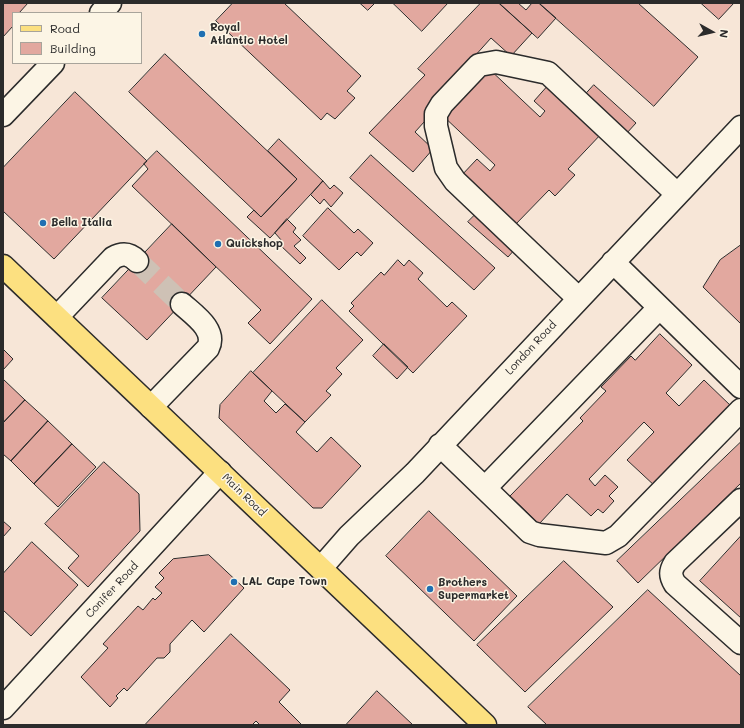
<!DOCTYPE html>
<style>
body{margin:0}
#map{position:relative;width:744px;height:728px;overflow:hidden;background:#f7e6d7;font-family:Mali,sans-serif}
canvas{display:block}
.frame{position:absolute;inset:0;border:4px solid #2b2b2b;pointer-events:none}
.legend{position:absolute;left:12px;top:12px;width:130px;height:52px;box-sizing:border-box;background:#fcf5e5;border:1px solid #a8a49b;margin:0;padding:5px 7px;list-style:none;font-size:12px;color:#2b2b2b}
.legend li{display:flex;align-items:center;gap:8px;height:20px}
.legend b{width:20px;border:1px solid #a8a49b}
.north{position:absolute;left:692px;top:12px;width:40px;height:40px;-webkit-text-stroke:3px #fcf5e5;paint-order:stroke;rotate:98deg;font-size:11px;font-weight:700;line-height:16px;text-align:center;color:#2b2b2b}
.north::after{content:'';display:block;margin:auto;width:14px;height:18px;background:#2b2b2b;clip-path:polygon(50% 0,100% 100%,50% 72%,0 100%)}
</style>
<div id="map">
<canvas width="744" height="728"></canvas>
<div class="frame"></div>
<ul class="legend">
<li><b style="height:5px;background:#fce080"></b>Road</li>
<li><b style="height:11px;background:#e2a89f"></b>Building</li>
</ul>
<div class="north">N</div>
</div>
<script>
const ctx = document.querySelector('canvas').getContext('2d');
ctx.lineJoin = 'round';
function fillPath(path, color) { ctx.fillStyle = color; ctx.fill(path, 'evenodd'); }
function trace(path, color, width, dash) { ctx.strokeStyle = color; ctx.lineWidth = width; ctx.lineCap = dash ? 'butt' : 'round'; ctx.setLineDash(dash || []); ctx.stroke(path); }
function label(font, color, halo, rows, align = 'center') {
  ctx.font = font + ' Mali,sans-serif'; ctx.lineWidth = 3; ctx.setLineDash([]); ctx.textBaseline = 'middle'; ctx.strokeStyle = halo; ctx.fillStyle = color; for (const [text, x, y, turn = 0] of rows) {
    ctx.save(); ctx.translate(x, y); ctx.rotate((+turn || 0) * Math.PI / 180); ctx.textAlign = isNaN(turn) ? turn : align; if (halo) ctx.strokeText(text, 0, 0); ctx.fillText(text, 0, 0); ctx.restore();
  }
}
const building = new Path2D(`
 M3 3H28L19 13H13V26L3 37Z
 M233 3H284L361 76 347 91 355 98 335 119 327 113 321 120 216 21Z
 M360 3H375L368 10Z
 M393 3H448L422 31Z
 M481 3H499L532 33 511 56 491 38 429 107 434 111 415 132 433 149 413 172 369 133 425 75 418 69Z
 M499 3H518L526 10 532 3H539L556 18 538 38Z
 M539 3H638L698 57 654 106Z
 M701 3H734L719 19Z
 M165 54 297 179 261 217 129 92Z
 M486 66 540 117 545 111 534 101 550 83 603 132 568 169 575 175 555 196 549 190 513 227 460 177 477 159 490 171 495 165 441 114Z
 M594 85 636 123 626 134 585 95Z
 M75 92 147 161 54 259 3 211V168Z
 M279 139 323 181 270 238 247 217 254 210 261 217 297 179 268 151Z
 M157 151 312 299 270 344 248 323 261 310 132 186 148 169 144 164Z
 M371 155 495 268 474 290 350 178Z
 M323 181 330 189 334 185 343 193 331 207 324 199 320 204 311 195Z
 M328 208 354 233 358 229 373 243 361 256 357 252 339 270 303 236Z
 M477 213 516 248 508 257 468 222Z
 M287 219 296 228 293 232 301 240 294 246 306 258 300 264 279 244 282 241 275 233Z
 M172 224 216 267 147 340 102 298Z
 M741 245V324L703 287 720 260Z
 M398 260 404 266 409 260 423 273 418 279 447 307 452 302 467 316 413 373 349 311 354 306 351 303 381 272 384 275Z
 M322 300 363 340 336 368 342 374 326 391 331 395 305 422 253 373Z
 M660 334 692 365 666 393 679 406 704 380 732 407 656 487 627 460 654 432 644 422 589 479 595 486 605 475 618 487 609 496 614 501 603 513 598 509 591 516 567 494 539 524 510 496 583 421 580 418 606 391 601 387 631 356 635 360Z
 M384 344 408 367 397 379 373 356Z
 M3 349 13 359 3 370Z
 M251 371 272 391 264 401 276 413 285 404 305 422 296 432 317 452 331 437 361 466 322 508H313L219 418 220 405Z
 M3 379 25 400 3 423Z
 M25 400 48 421 11 461 3 454V423Z
 M48 421 72 444 34 484 11 461Z
 M741 442V483L638 583 617 561Z
 M72 444 96 467 58 507 34 484Z
 M104 462 139 494 140 531 88 587 68 568 79 556 45 524Z
 M429 511 517 596 474 641 386 556Z
 M3 521 11 528 3 537Z
 M741 536V618L700 581Z
 M32 542 78 585 31 636 3 610V574Z
 M209 555 244 588 204 632 192 620 170 644V652L164 658H157L127 691 124 688 116 696 118 698 110 707 81 677 108 648 103 644 138 606 143 610 153 598 155 600 162 593 155 587 164 578 159 573 173 559Z
 M564 561 613 607 525 692 477 645Z
 M648 590 741 676V725H547L528 707Z
 M231 634 290 690 279 702 302 725H260L256 721 252 725H145Z
 M377 691 413 725H346Z`);
const minorTunnel = new Path2D(`
 M137 261 182 304`);
const minor = new Path2D(`
 M101 13 110 3
 M3 115 53 63
 M613 262 741 387
 M578 298 455 181 446 168 436 126V114L442 104 479 65 496 62 548 73 677 194
 M57 317 113 258C122 253 129 253 137 261
 M151 407 208 348C217 330 194 315 182 304
 M440 445 530 532 539 535 606 543 618 536 741 410
 M485 488 659 308
 M741 500 675 563C670 571 670 576 675 584L741 643
 M321 568 349 536 415 473 741 127
 M3 708 220 472`);
const major = new Path2D(`
 M3 266 485 725`);
const markers = [
 [202,34,4,"#1f6fb2"],
 [43,223,4,"#1f6fb2"],
 [218,244,4,"#1f6fb2"],
 [234,582,4,"#1f6fb2"],
 [430,589,4,"#1f6fb2"]
];
const poiNames = [
 ["Royal",210,28],
 ["Atlantic Hotel",210,41],
 ["Bella Italia",51,223],
 ["Quickshop",226,244],
 ["LAL Cape Town",242,582],
 ["Brothers",438,583],
 ["Supermarket",438,596]
];
const streetNames = [
 ["London Road",531,348,-47],
 ["Main Road",244,495,44],
 ["Conifer Road",112,590,-47]
];
fillPath(building, '#e2a89f');
trace(building, '#2b2b2b', 1);
trace(minorTunnel, '#cec1b5', 22, [22, 11]);
trace(minor, '#2b2b2b', 25);
trace(major, '#2b2b2b', 25);
trace(minor, '#fcf5e5', 22);
trace(major, '#fce080', 22);
for (const [x, y, r, color] of markers) { const dot = new Path2D(); dot.arc(x, y, r, 0, 2 * Math.PI); ctx.fillStyle = color; ctx.fill(dot); trace(dot, '#fcf5e5', 1.5); }
label('bold 11px', '#2b2b2b', '#fcf5e5', poiNames, 'left');
label('11px', '#2b2b2b', '#fcf5e5', streetNames);
</script>
